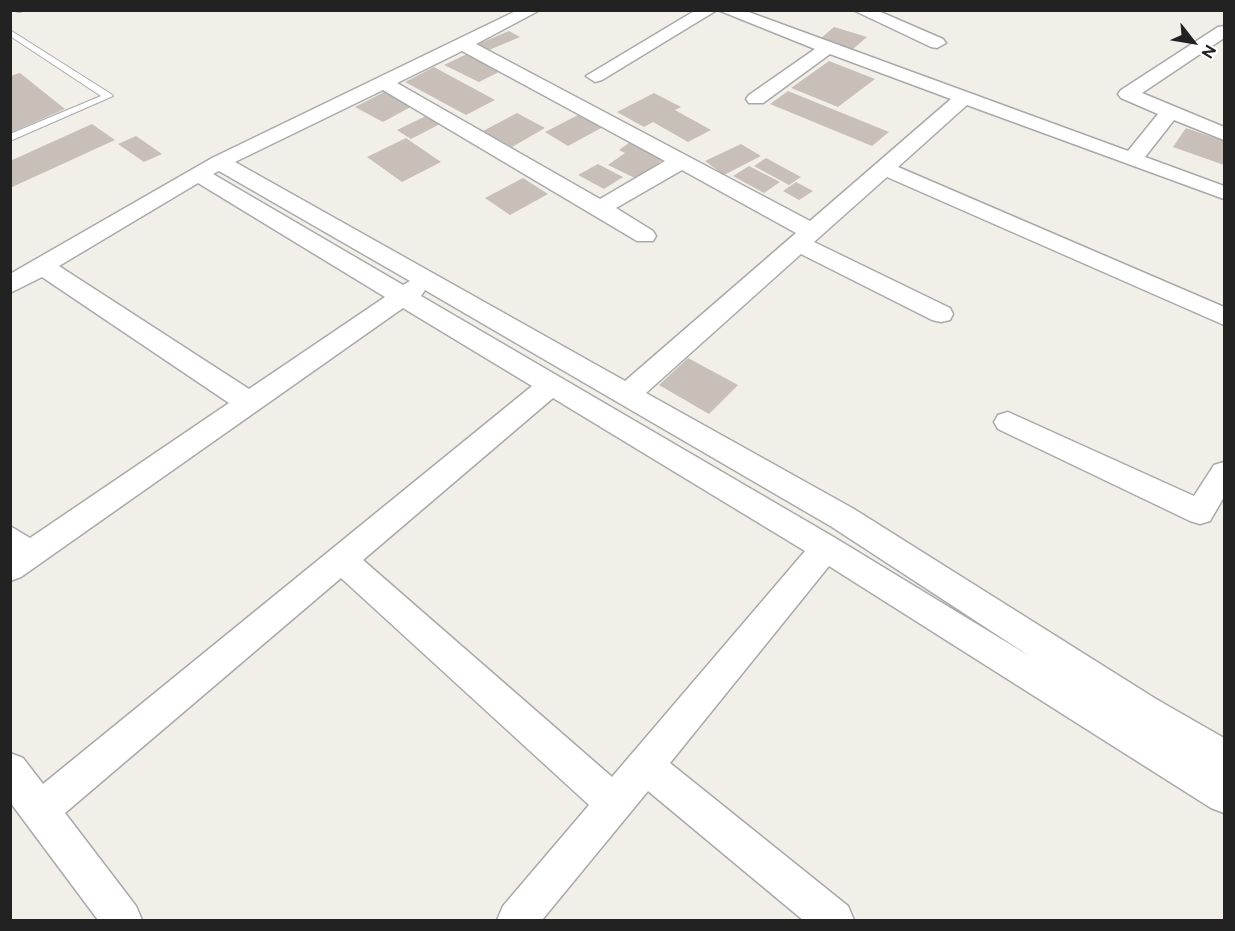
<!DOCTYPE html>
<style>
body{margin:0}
#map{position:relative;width:1235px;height:931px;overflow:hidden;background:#f2efe9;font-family:Figtree,sans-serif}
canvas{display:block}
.frame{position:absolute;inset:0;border:12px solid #222;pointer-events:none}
.north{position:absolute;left:1163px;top:12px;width:60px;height:60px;-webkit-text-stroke:4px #fff;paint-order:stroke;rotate:121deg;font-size:16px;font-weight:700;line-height:24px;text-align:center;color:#222}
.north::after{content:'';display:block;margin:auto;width:21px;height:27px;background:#222;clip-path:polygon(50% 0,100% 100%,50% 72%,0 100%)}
</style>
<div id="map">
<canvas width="1235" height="931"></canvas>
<div class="frame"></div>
<div class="north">N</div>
</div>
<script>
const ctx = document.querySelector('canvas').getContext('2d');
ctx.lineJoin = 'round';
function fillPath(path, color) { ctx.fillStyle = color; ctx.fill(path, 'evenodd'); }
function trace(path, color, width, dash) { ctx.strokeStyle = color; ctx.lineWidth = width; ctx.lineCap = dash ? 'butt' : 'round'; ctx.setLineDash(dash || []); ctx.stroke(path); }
const building = new Path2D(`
 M834 27 867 37 853 49 820 39Z
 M509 31 520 37 489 50 478 44Z
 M469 53 503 70 479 82 444 65Z
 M829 61 875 79 838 107 791 88Z
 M434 67 495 100 466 115 405 82Z
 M20 73 65 109 10 133V76Z
 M388 90 416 104 383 122 355 107Z
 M788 91 889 132 872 146 770 104Z
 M654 93 681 107 675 110 711 130 688 142 653 122 644 127 617 112Z
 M517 113 545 128 512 147 483 131Z
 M430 114 444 122 411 139 397 130Z
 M580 114 603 127 568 146 545 132Z
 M92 124 115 140 10 188V161Z
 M1186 128 1224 141V165L1173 147Z
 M136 136 162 154 144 162 118 144Z
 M406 138 441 162 402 182 367 157Z
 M633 140 667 156 652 168 656 170 641 181 608 165 625 153 619 150Z
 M741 144 761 156 724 175 705 161Z
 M766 158 801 177 789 185 754 166Z
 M598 164 623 177 604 189 578 175Z
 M749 166 780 182 764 193 733 176Z
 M523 178 548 194 510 215 485 198Z
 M796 182 813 191 799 200 783 191Z
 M688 358 738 385 709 414 659 385Z`);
const service = new Path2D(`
 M10 10H24L20 12Z
 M10 30 111 94 113 96 10 141V134L101 96 10 36Z`);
const minor = new Path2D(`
 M518 10H540L476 44 810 221 951 99 830 54 763 103H749L746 99 749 95 815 49 718 10H743L1128 151 1158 114 1121 98 1118 94 1121 90 1218 27 1224 26V38L1142 93 1224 127V140L1174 120 1145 157 1224 186V199L967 105 898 167 1224 307V325L887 177 814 242 950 308 953 314 950 320 941 322 932 320 801 254 646 393 854 509 1156 699 1224 738V813L1211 808 829 566 670 763 848 906 854 920H803L648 791 542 920H497L503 906 589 805 341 578 65 813 136 906 142 920H98L10 802V753L23 758 43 784 532 386 403 308 21 577 10 581V526L30 538 229 403 42 277 10 293V274L212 158ZM462 51 665 161 600 199 397 83ZM383 90 637 241H653L656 236 653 231 616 208 682 170 796 233 625 381 235 162ZM219 171 410 281 403 285 213 174ZM198 183 385 297 249 389 59 266ZM425 290 832 527 1031 657 837 539 421 296ZM553 398 805 551 612 777 363 560Z
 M696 10H717L602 80 595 82 586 76Z
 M853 10H876L943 39 946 43 937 48 931 47Z
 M1008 412 1194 496 1214 465 1224 462V497L1210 521 1200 524 1190 521 998 429 994 422 998 415Z`);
fillPath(building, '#c7bfb8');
trace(service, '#a9a9a9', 2);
trace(minor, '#a9a9a9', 3);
fillPath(service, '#fff');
fillPath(minor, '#fff');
</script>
